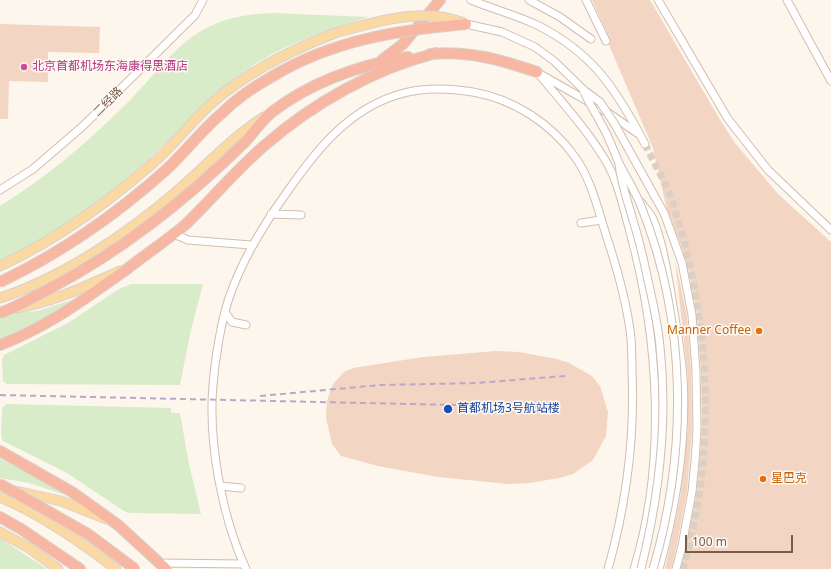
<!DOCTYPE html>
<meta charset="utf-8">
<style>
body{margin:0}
#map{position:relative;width:831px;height:569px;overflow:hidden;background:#fdf6ec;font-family:"Noto Sans",sans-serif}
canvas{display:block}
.scale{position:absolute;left:685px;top:535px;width:108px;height:18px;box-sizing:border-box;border:2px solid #7a5c4d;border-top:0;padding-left:5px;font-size:12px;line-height:14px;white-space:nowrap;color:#7a5c4d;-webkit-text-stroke:3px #fffaf3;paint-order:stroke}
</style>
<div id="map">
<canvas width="831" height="569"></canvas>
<div class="scale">100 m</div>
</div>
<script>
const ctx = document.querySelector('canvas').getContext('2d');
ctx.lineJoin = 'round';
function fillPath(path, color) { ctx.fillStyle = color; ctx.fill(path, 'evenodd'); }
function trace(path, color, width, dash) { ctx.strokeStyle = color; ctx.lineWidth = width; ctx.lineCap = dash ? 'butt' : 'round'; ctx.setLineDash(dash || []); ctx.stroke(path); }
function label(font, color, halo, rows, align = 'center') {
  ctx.font = font + ' "Noto Sans","Noto Sans SC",sans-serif'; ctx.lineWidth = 3; ctx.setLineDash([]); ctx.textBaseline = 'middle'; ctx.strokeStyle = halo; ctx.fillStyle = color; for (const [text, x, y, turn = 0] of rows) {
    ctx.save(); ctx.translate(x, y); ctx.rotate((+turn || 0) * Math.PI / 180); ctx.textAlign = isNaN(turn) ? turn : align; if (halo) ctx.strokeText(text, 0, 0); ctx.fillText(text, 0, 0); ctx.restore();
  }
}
const green = new Path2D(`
 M273 13 369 17C330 29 290 42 255 64 222 85 196 116 167 142 121 186 58 235 0 260V206C47 177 88 142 127 103 150 81 173 47 201 31 224 18 246 14 273 13Z
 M131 284H203L190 334 180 385 7 384 3 381 2 360 4 355 68 323 119 289Z
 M75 299 40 321 0 339V313L37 311Z
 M7 404 171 408V413H180L189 464 201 514 130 513 124 511 67 473 3 441 1 435 2 410 3 407Z
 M0 459 33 474 65 495 29 483 0 478Z
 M0 538 47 569H0Z`);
const building = new Path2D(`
 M592 0H650L719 118 735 143 778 194 831 242V569H681L697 493 702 430 701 372 697 314 687 262 666 206 653 148 609 45 610 39Z
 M0 24 100 27 99 53 48 52V82L9 81 8 119H0Z
 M675 260 687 316 691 372 692 430 687 491 677 545 671 569H665L680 499 688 426V377Z
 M496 351 519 352 557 359 569 363 592 376 600 386 608 412 606 436 593 460 573 474 559 478 530 483 508 484 438 477 378 466 341 456 332 444 326 418 327 401 333 384 344 372 353 368 423 357Z`);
const minorTunnel = new Path2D(`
 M645 144C654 164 668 185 674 207 711 321 717 454 683 569`);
const minor = new Path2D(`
 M471 0C493 9 516 15 537 25 593 53 616 89 645 144
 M529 0 560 17 591 39
 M586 0 606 41
 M658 0 728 119 768 170 831 230
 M787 0 831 81
 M537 72C560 100 585 127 604 158 618 180 623 207 630 232 659 339 667 462 634 569
 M540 74 610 114 637 133
 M0 190 33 169 83 126 195 15 203 0
 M641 202C644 207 649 212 652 217 662 238 668 276 672 299 676 325 681 351 683 377 687 442 676 507 659 569
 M271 214 301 215
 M581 223 601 220
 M174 234 188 240 251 245
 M225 312 232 322 246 325
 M220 486 241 488
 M160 563 244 564
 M246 569C222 517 208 442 213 385 215 359 221 322 229 298 242 260 262 227 285 195 314 153 346 111 397 95 421 87 448 88 473 92 513 99 551 123 575 157 593 182 599 215 609 244 618 272 626 301 630 330 632 343 632 357 632 371 635 438 626 505 608 569
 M676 569 682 546`);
const major = new Path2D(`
 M0 266C56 240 106 204 153 163 174 145 191 122 212 103 248 71 291 50 335 33
 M0 298C62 278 127 234 176 192 205 167 231 138 264 117
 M16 308C54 302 86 286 120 271
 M11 490 61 501 106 519
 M0 497C41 514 81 542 116 569
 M0 532 29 548 58 569`);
const highway = new Path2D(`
 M430 54C468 50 501 60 537 72
 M382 60 403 44 440 0
 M245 142C254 132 262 120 272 112 311 82 360 65 408 57
 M0 345C48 327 86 298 127 269 146 254 166 241 185 225 212 199 236 170 264 146 313 103 374 69 436 53
 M0 451 72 492 118 525 166 569
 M0 517 21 529 80 569`);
const rail = new Path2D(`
 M0 395 547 407
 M260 396 380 385 476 383 565 376`);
const minorBridge = new Path2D(`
 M466 24 502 32 535 47 554 61 585 91 600 102 614 123 664 213 682 263 692 315 696 372 697 430 695 461 692 492 682 546
 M584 92C590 105 598 117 604 129 610 140 614 152 619 163 626 177 635 191 641 206 687 321 688 451 653 569
 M619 164C621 183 627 199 632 217 638 236 643 256 647 276 652 299 658 323 660 347 668 421 659 497 641 569`);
const majorBridge = new Path2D(`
 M335 33C368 24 407 12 441 17 449 18 457 21 465 23`);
const highwayBridge = new Path2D(`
 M0 282C61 253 117 214 167 169 186 151 202 130 222 113 237 98 255 86 273 76 333 40 399 30 466 24
 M0 313C17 307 33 297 49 289 123 250 186 200 245 142
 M0 484 88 534 135 569`);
const markers = [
 [24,67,4,"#d1479c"],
 [759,331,4,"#e8710a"],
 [448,409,5,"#1a4fb4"],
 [763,479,4,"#e8710a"]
];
const hotelNames = [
 ["北京首都机场东海康得思酒店",32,67]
];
const streetNames = [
 ["二经路",108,102,-45]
];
const foodNames = [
 ["Manner Coffee",751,331],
 ["星巴克",771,479,"left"]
];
const transitNames = [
 ["首都机场3号航站楼",457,409]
];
fillPath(green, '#d8ecc9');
fillPath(building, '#f3d5c3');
trace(minorTunnel, '#dcd0c4', 7, [7, 3.5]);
trace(minor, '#d1beb0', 9);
trace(major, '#dad1cd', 11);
trace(highway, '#dad1cd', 12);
trace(minor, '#fff', 7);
trace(major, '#fbd9a5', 9);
trace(highway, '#f7b7a3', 10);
trace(rail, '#b9a8c9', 2, [6, 4]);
trace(minorBridge, '#d1beb0', 9, []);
trace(majorBridge, '#dad1cd', 11, []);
trace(highwayBridge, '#dad1cd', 12, []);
trace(minorBridge, '#fff', 7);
trace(majorBridge, '#fbd9a5', 9);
trace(highwayBridge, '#f7b7a3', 10);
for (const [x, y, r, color] of markers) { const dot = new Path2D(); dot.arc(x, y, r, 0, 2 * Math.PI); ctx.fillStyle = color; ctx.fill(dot); trace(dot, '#fffaf3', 1.5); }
label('12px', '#b23c85', '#fffaf3', hotelNames, 'left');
label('12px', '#7a5c4d', '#fffaf3', streetNames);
label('12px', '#c56008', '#fffaf3', foodNames, 'right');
label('12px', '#164399', '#fffaf3', transitNames, 'left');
</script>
